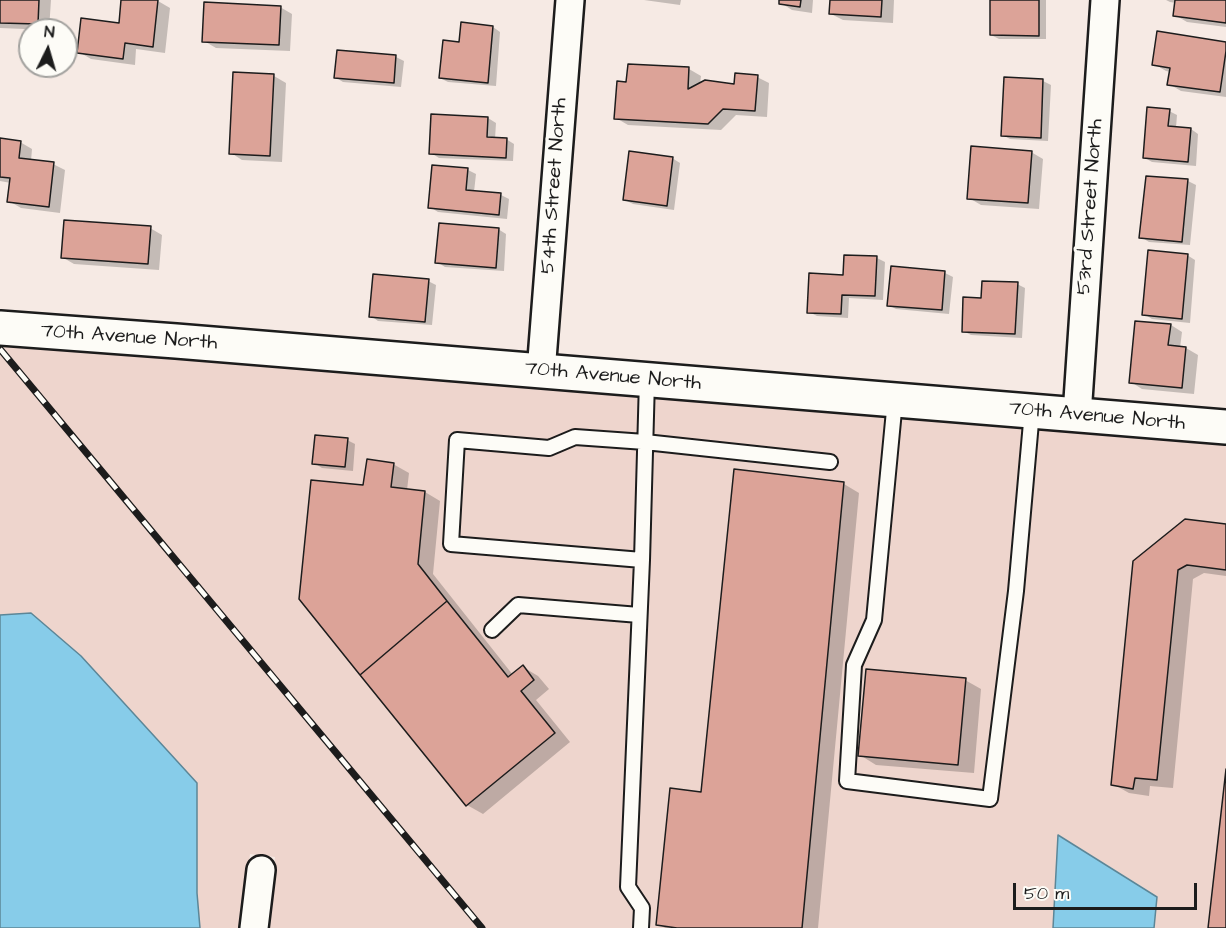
<!DOCTYPE html>
<style>
body{margin:0}
#map{position:relative;width:1226px;height:928px;overflow:hidden;background:#f6eae4;font-family:"Architects Daughter",sans-serif}
canvas{display:block}
.north{position:absolute;left:18px;top:18px;width:60px;height:60px;box-sizing:border-box;background:#fdfcf7;border:2px solid #a3a29f;border-radius:50%;rotate:5deg;font-size:16px;font-weight:700;line-height:24px;text-align:center;color:#1c1c1c}
.north::after{content:'';display:block;margin:auto;width:21px;height:27px;background:#1c1c1c;clip-path:polygon(50% 0,100% 100%,50% 72%,0 100%)}
.scale{position:absolute;left:1013px;top:883px;width:184px;height:27px;box-sizing:border-box;border:3px solid #1c1c1c;border-top:0;padding-left:8px;font-size:18px;line-height:21px;white-space:nowrap;color:#1c1c1c;-webkit-text-stroke:4px #fdfcf7;paint-order:stroke}
</style>
<div id="map">
<canvas width="1226" height="928"></canvas>
<div class="north">N</div>
<div class="scale">50 m</div>
</div>
<script>
const ctx = document.querySelector('canvas').getContext('2d');
ctx.lineJoin = 'round';
function fillPath(path, color) { ctx.fillStyle = color; ctx.fill(path, 'evenodd'); }
function trace(path, color, width, dash) { ctx.strokeStyle = color; ctx.lineWidth = width; ctx.lineCap = dash ? 'butt' : 'round'; ctx.setLineDash(dash || []); ctx.stroke(path); }
function label(font, color, halo, rows, align = 'center') {
  ctx.font = font + ' "Architects Daughter",sans-serif'; ctx.lineWidth = 6; ctx.setLineDash([]); ctx.textBaseline = 'middle'; ctx.strokeStyle = halo; ctx.fillStyle = color; for (const [text, x, y, turn = 0] of rows) {
    ctx.save(); ctx.translate(x, y); ctx.rotate((+turn || 0) * Math.PI / 180); ctx.textAlign = isNaN(turn) ? turn : align; if (halo) ctx.strokeText(text, 0, 0); ctx.fillText(text, 0, 0); ctx.restore();
  }
}
const built = new Path2D(`
 M0 342 1226 442V928H1154L1157 896 1059 835 1053 928H267L275 857 250 854 242 928H200L197 893 31 613 0 615Z`);
const water = new Path2D(`
 M31 613 81 656 197 783V893L200 928H0V615Z
 M1058 835 1157 897 1154 928H1053Z`);
const shadow = new Path2D(`
 M0 0H51L49 30 0 28Z
 M123 0 158 1 170 8 165 53 136 49 135 65 91 59 79 52 120 25Z
 M644 0H681L680 5Z
 M781 0H813L812 13 792 10 781 3Z
 M831 0H894L893 23 843 20 831 14Z
 M991 0H1046V39H999L991 35Z
 M1166 0H1226V27L1187 22 1175 15 1176 3 1170 2Z
 M280 7 292 14 290 51 216 48 204 41Z
 M493 27 500 32 496 86 448 82 440 78Z
 M1226 43V97L1181 91 1169 84 1171 72 1166 71 1154 64Z
 M338 51 396 57 404 61 401 87 343 82 335 77Z
 M629 66 689 69 701 76 700 84 735 86 757 77 769 83 767 117 736 115 721 130 628 125 616 118 627 84Z
 M274 76 286 83 282 162 242 160 231 153Z
 M1005 79 1043 81 1051 85 1048 141 1010 139 1002 135Z
 M1169 111 1177 115 1176 128 1191 129 1198 134 1196 166 1152 162 1145 158Z
 M432 115 488 118 496 123 495 139H506L514 144 513 161 439 158 431 153Z
 M0 140 20 142 32 149 31 161 53 164 65 170 60 213 21 208 9 201 11 183 0 181Z
 M1031 152 1043 159 1039 209 981 205 969 198Z
 M672 158 680 163 674 210 633 204 625 200Z
 M468 170 476 174 474 192 501 195 509 199 507 219 438 212 430 207Z
 M1147 177 1188 181 1196 185 1190 245 1149 242 1141 237Z
 M150 228 162 235 159 270 74 264 62 257Z
 M498 229 506 234 504 271 445 267 437 262Z
 M1187 255 1195 260 1190 323 1152 319 1144 314Z
 M877 258 885 262 883 300 849 298 848 318 817 316 809 312 844 276Z
 M945 273 953 277 949 314 896 309 888 305Z
 M428 281 436 285 432 325 378 321 371 316Z
 M1017 284 1025 288 1022 338 971 335 963 331 983 299Z
 M1171 325 1182 332 1180 348H1186L1198 355 1194 394 1142 389 1131 382Z
 M347 440 355 444 353 471 322 468 314 463Z
 M393 464 409 473 407 490 425 492 440 501 433 574 513 675 523 667 538 676 549 689 536 700 570 742 483 814 467 805 364 487Z
 M735 471 844 484 859 493 818 928H665L658 924 703 793Z
 M1226 526V576L1204 573 1193 579 1173 788 1150 786 1149 796 1129 793 1113 784 1135 562Z
 M965 680 981 689 974 773 876 765 860 755Z`);
const building = new Path2D(`
 M0 0H39L38 24 0 23Z
 M121 0H158L153 47 125 43 123 59 77 53 81 18 119 23Z
 M779 0H801L800 7 779 4Z
 M830 0H882L881 17 829 14Z
 M990 0H1039V36L990 35Z
 M1175 0H1226V23L1173 16Z
 M204 2 281 6 279 45 202 42Z
 M461 22 493 26 488 83 439 78 443 40 459 42Z
 M1157 31 1226 42V51L1220 92 1167 85 1170 68 1152 65Z
 M337 50 396 55 394 83 334 78Z
 M628 64 689 67 688 89 705 80 734 84 735 73 758 75 755 111 723 109 708 124 614 119 617 81 626 82Z
 M233 72 274 74 270 156 229 154Z
 M1004 77 1043 79 1041 138 1001 136Z
 M1147 107 1170 109 1168 126 1191 128 1188 162 1143 158Z
 M431 114 488 117 487 137 507 138 506 158 429 154Z
 M0 138 21 141 19 158 54 162 49 207 7 202 10 178 0 177Z
 M971 146 1032 151 1028 203 967 199Z
 M629 151 673 157 667 206 623 200Z
 M432 165 468 168 466 190 501 193 499 215 428 208Z
 M1146 176 1188 179 1182 242 1139 238Z
 M64 220 151 226 148 264 61 258Z
 M439 223 499 228 496 268 435 263Z
 M1148 250 1188 254 1182 319 1142 315Z
 M844 255 877 256 875 296 842 295 841 314 807 313 809 273 843 275Z
 M891 266 945 271 942 310 887 306Z
 M373 274 429 279 425 322 369 317Z
 M982 281 1018 282 1015 334 962 332 963 297 981 298Z
 M1135 321 1171 324 1168 345 1186 347 1182 388 1129 383Z
 M315 435 348 438 345 467 312 464Z
 M367 459 394 463 391 487 425 491 418 564 447 601 360 675 299 599 311 480 363 485Z
 M734 469 844 482 802 928H677L656 925 670 788 701 792Z
 M1185 519 1226 524V570L1187 565 1178 570 1157 780 1135 778 1133 789 1111 785 1133 561Z
 M447 601 508 677 523 665 534 680 521 691 555 733 466 806 360 675Z
 M866 669 966 678 958 765 858 756Z
 M1226 769V928H1208Z`);
const lane = new Path2D(`
 M647 380 642 560 451 544 457 440 549 448 575 437 645 442 830 462
 M895 400 874 620 854 665 847 781 990 799 1016 591 1032 411
 M492 630 518 605 639 615
 M641 928 642 908 628 887 642 560`);
const street = new Path2D(`
 M541 372 570 0
 M1077 415 1105 0
 M254 928 261 870`);
const secondary = new Path2D(`
 M0 328 176 341 1226 427`);
const rail = new Path2D(`
 M0 349 482 928`);
const streetNames = [
 ["54th Street North",555,186,-86],
 ["53rd Street North",1091,207,-86],
 ["70th Avenue North",129,338,4],
 ["70th Avenue North",613,377,5],
 ["70th Avenue North",1097,417,5]
];
fillPath(built, '#eed5cd');
fillPath(water, '#87cce9');
trace(water, '#5c8697', 1.5);
fillPath(shadow, '#0003');
fillPath(building, '#dca398');
trace(building, '#1c1c1c', 1.5);
trace(lane, '#1c1c1c', 18);
trace(street, '#1c1c1c', 32);
trace(secondary, '#1c1c1c', 38);
trace(lane, '#fdfcf7', 14);
trace(street, '#fdfcf7', 27);
trace(secondary, '#fdfcf7', 33);
trace(rail, '#1c1c1c', 7);
trace(rail, '#fdfcf7', 4.5, [14]);
label('20px', '#1c1c1c', '#fdfcf7', streetNames);
</script>
